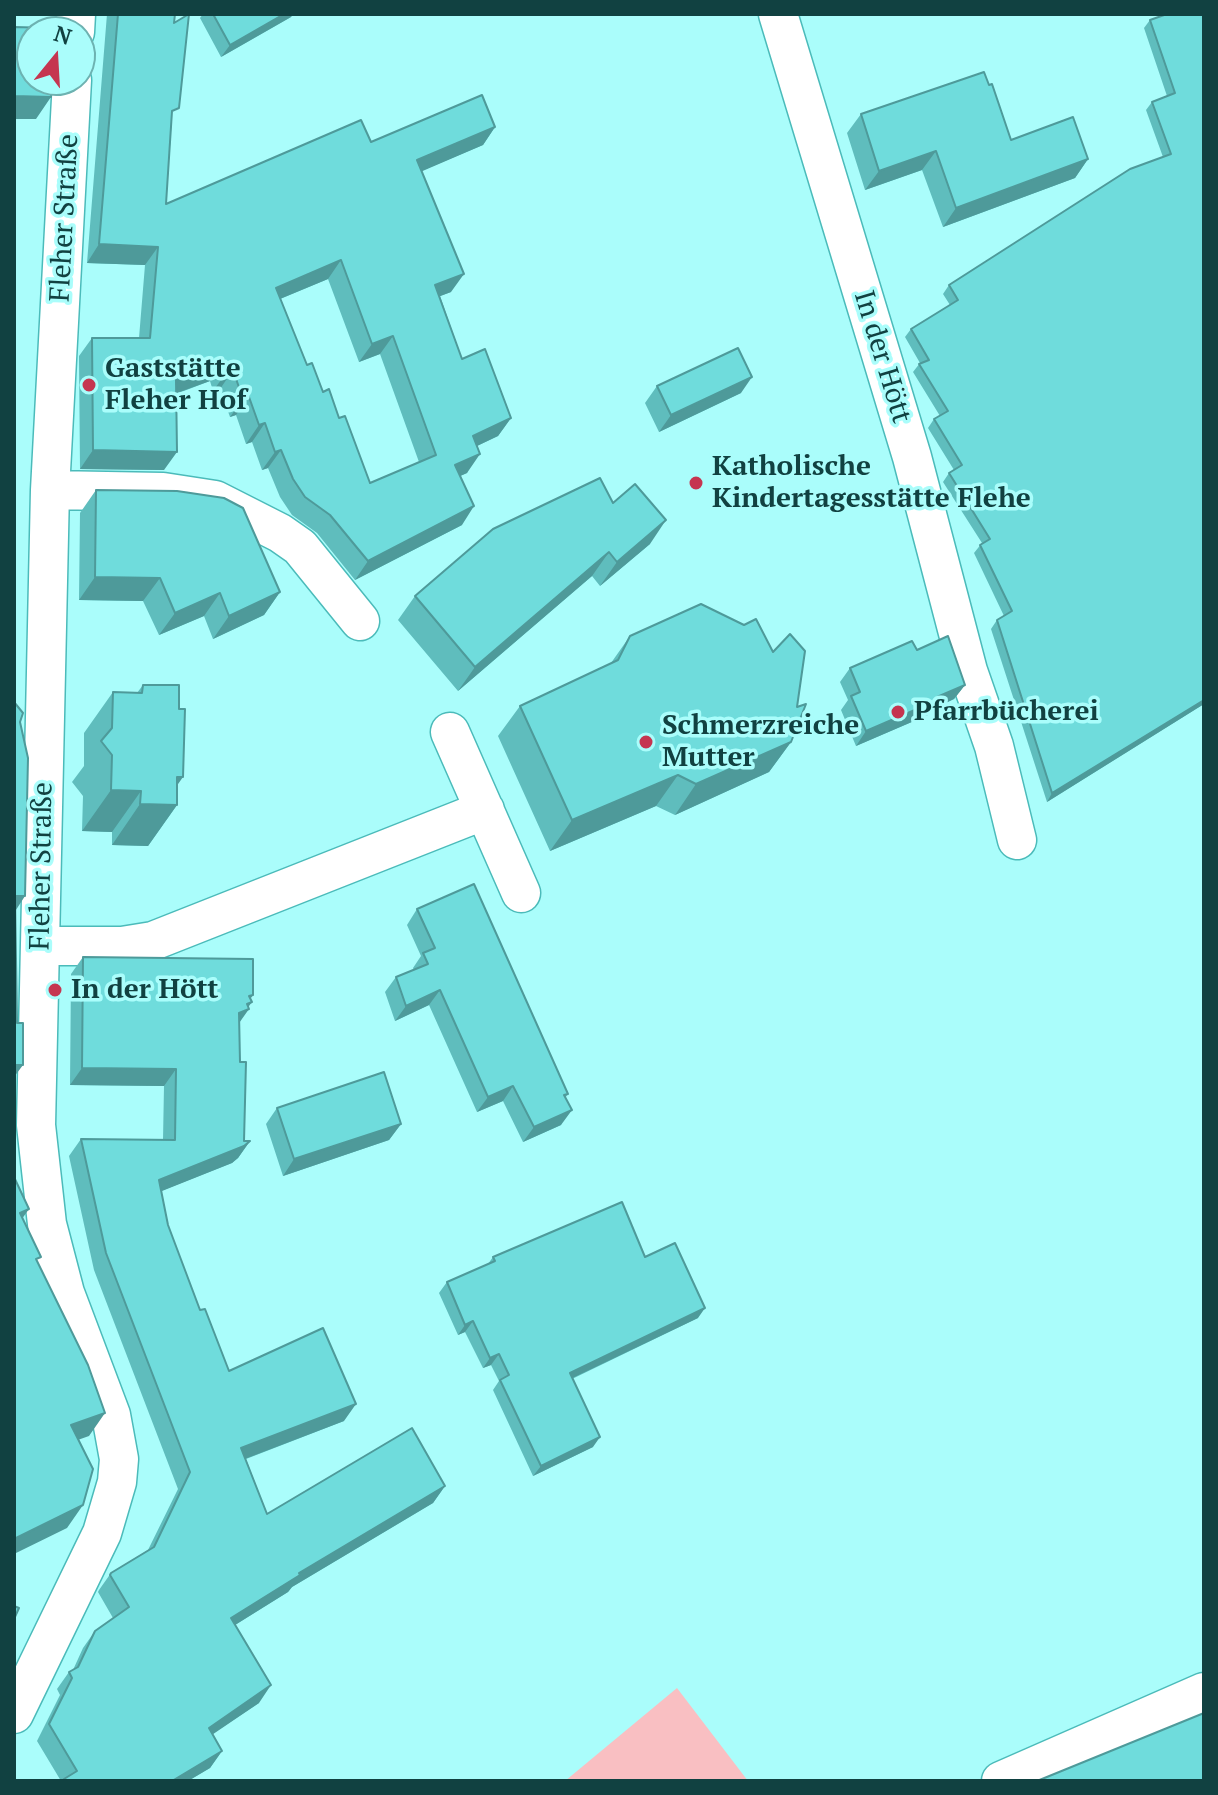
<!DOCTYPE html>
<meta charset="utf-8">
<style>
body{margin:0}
#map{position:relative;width:1218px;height:1795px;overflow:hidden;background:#aafdfb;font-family:"PT Serif",serif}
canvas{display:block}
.frame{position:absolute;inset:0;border:16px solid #114141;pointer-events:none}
.north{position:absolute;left:16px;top:16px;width:80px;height:80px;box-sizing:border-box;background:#aafdfb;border:2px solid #6db2b1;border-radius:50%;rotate:18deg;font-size:22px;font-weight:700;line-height:32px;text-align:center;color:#114141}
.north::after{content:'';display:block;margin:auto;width:28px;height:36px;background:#c53550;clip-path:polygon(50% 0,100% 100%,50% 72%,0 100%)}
</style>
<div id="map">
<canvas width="1218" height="1795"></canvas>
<div class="frame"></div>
<div class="north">N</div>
</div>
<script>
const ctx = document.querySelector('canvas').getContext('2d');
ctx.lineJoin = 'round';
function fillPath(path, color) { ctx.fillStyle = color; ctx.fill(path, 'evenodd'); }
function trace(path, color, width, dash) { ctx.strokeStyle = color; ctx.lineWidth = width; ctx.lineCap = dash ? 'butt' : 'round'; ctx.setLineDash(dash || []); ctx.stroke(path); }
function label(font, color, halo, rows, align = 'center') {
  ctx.font = font + ' "PT Serif",serif'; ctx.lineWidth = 7; ctx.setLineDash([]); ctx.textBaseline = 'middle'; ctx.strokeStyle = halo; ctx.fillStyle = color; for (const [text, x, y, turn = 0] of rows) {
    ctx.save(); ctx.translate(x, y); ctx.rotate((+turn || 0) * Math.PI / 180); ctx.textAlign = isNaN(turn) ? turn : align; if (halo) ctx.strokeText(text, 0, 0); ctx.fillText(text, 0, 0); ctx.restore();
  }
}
const green = new Path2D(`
 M677 1688 748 1781H565Z`);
const street = new Path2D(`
 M778 14 912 457 968 671 994 746 1017 840
 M75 32 76 14
 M50 490 163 492 215 500 280 533 300 547 360 621
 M450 732 521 893
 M41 946H122L153 941 485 810
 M14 1714 102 1533 117 1482 119 1459 111 1415 65 1293 47 1224 36 1125 50 490 72 80
 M1001 1781 1204 1692`);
const wall = new Path2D(`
 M107 14H175L172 118 166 204 371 142 495 127 483 145 421 171 451 292 440 296 462 359 511 418 498 436 477 446 467 473 460 476 462 525 355 580 317 533 292 515 280 497 268 468 262 470 252 442 246 444 236 415 230 417 220 389 213 391 210 381 176 394 164 470 80 469 79 356 92 338H139L145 265 87 263ZM328 279 359 362 380 354 419 462 370 483 339 418 307 365 280 299Z
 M203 14H293L291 17 221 57 200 18Z
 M1204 14V704L1047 802 991 629 997 620 1004 616 974 553 982 543 943 482 949 473 954 470 928 428 934 419 940 416 913 372 920 363 905 337 911 329 950 305 943 294 949 285 1163 157 1146 110 1152 102 1167 96 1144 28 1150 20Z
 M989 85 1011 140 1088 159 1075 178 943 227 922 170 865 190 847 133 861 114Z
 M657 386 741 393 659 432 645 403Z
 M96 490 280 592 264 615 213 639 204 616 159 635 143 601 79 600 80 513Z
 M613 503 650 544 600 586 592 576 458 691 398 620 415 596Z
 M630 636 791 742 769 772 675 815 656 806 550 851 498 736 520 706 611 663Z
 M917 650 965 685 954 699 933 709 928 715 856 746 841 710 848 700 840 682 850 668Z
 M143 685 177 786V805L148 846 112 845V832L82 831 83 796 72 782 84 766V733L113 692 137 693Z
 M417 909 568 1094 565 1098 561 1125 523 1142 503 1101 477 1112 429 1005 395 1021 385 992 396 977 414 970 413 968 421 956 407 925Z
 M83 957 253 995 250 999 248 1007 239 1023 240 1062 244 1141H250L238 1158 232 1163 161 1191 168 1225 200 1310 229 1371 344 1421 246 1459 267 1514 445 1486 433 1503 292 1587 288 1592 235 1625 259 1703 212 1734 222 1751 210 1768 188 1781H61L37 1741 60 1695 57 1689 69 1672 73 1670 83 1648 95 1631 113 1618 98 1592 99 1590 111 1573 148 1550 178 1489 94 1270 69 1156 81 1139 163 1140 164 1086 70 1085 71 974Z
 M277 1108 401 1124 389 1140 283 1176 266 1124Z
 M493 1257H645L698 1318 572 1379 593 1447 533 1476 493 1390 499 1381 491 1365 483 1368 465 1332 458 1335 439 1293 447 1282 488 1264Z`);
const shadedWall = new Path2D(`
 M284 14H293L291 17 221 57 230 45Z
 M14 96 51 97 36 119H14Z
 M495 127 483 145 404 179 417 160Z
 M936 151 922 170 865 190 879 171Z
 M1088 159 1075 178 943 227 956 208Z
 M99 244 158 247 145 265 87 263Z
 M341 260 328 279 263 306 276 288Z
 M464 274 451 292 422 303 435 285Z
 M393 336 380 354 359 362 372 344Z
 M222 363 210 381 163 398 176 380Z
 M233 370 220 389 213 391 226 373Z
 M752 377 741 393 659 432 671 415Z
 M249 397 236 415 230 417 243 399Z
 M511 418 498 436 460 454 473 436Z
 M265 423 252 442 246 444 259 425Z
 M93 450 177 452 164 470 80 469Z
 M281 450 268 468 262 470 275 452Z
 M480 454 467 473 442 484 455 465Z
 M474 506 462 525 355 580 368 561Z
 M666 520 650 544 600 586 617 562Z
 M609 552 592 576 458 691 475 667Z
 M95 577 160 578 143 601 79 600Z
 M280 592 264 615 213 639 229 616Z
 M220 593 204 616 159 635 175 613Z
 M965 685 954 699 933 709 928 715 856 746 866 731Z
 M1204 700V704L1047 802 1052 793Z
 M791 742 769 772 675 815 696 784Z
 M678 775 656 806 550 851 572 820Z
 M177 777H183L164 804 177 805 148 846 112 845 140 804Z
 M111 790 141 791 112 832 82 831Z
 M15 896H25L14 913Z
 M440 990 429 1005 395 1021 406 1006Z
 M253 995 241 1012 247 1004 252 1002 246 1010 249 1009 237 1026 227 1030 249 996Z
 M14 1065H23L14 1077Z
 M82 1068 176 1069 164 1086 70 1085Z
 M513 1086 503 1101 477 1112 488 1097Z
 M572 1110 561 1125 523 1142 534 1127Z
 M401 1124 389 1140 283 1176 294 1159Z
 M250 1141 238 1158 232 1163 147 1197 159 1180Z
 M29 1209 14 1230 20 1213Z
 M705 1308 698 1318 562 1383 570 1373Z
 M473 1321 465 1332 458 1335 465 1325Z
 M499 1354 491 1365 483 1368 490 1358Z
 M356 1404 344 1421 229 1465 241 1448Z
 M105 1413 89 1436 55 1448 71 1425Z
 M600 1437 593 1447 533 1476 541 1466Z
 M445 1486 433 1503 292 1587 288 1592 219 1635 231 1618 299 1573Z
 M83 1505 67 1528 14 1554V1539Z
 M271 1685 259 1703 197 1745 209 1728Z
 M222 1751 210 1768 188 1781H172Z`);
const building = new Path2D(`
 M118 14H175L174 23 189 14 179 108 172 111 166 204 361 120 371 142 482 95 495 127 417 160 464 274 435 285 462 359 485 349 511 418 473 436 480 454 455 465 474 506 368 561 330 515 305 497 293 479 281 450 275 452 265 423 259 425 249 397 243 399 233 370 226 373 222 363 176 380 177 452 93 450 92 338H150L158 247 99 244ZM341 260 372 344 393 336 436 455 370 483 345 416 339 418 329 389 323 392 312 363 307 365 276 288Z
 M213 14H284L230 45Z
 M1167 14H1204V700L1052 793 997 620 1012 611 980 545 990 539 949 473 962 465 934 419 948 411 919 364 929 360 911 329 958 300 949 285 1130 169 1171 154 1152 102 1175 93 1150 20Z
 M14 27 52 28V32H32V80H52L51 97 14 96Z
 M984 72 989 85 992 84 1011 140 1073 117 1088 159 956 208 936 151 879 171 861 114Z
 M738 348 752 377 671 415 657 386Z
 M600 478 613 503 635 484 666 520 617 562 609 552 475 667 415 596 493 529Z
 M96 490 177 491 224 498 243 508 280 592 229 616 220 593 175 613 160 578 95 577Z
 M701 604 744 625 756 619 773 652 790 634 805 651 797 707 806 704 791 742 696 784 678 775 572 820 520 706 618 660 630 636Z
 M948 636 965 685 937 697 938 700 866 731 851 696 860 692 850 668 912 641 917 650Z
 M143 685H179V709H185L183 777H177V805L140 804 141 791 111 790 112 755 101 741 112 728 113 692 142 693Z
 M14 702 23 713 20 722 28 758 25 896H15L17 1023H23V1065H14Z
 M474 884 568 1094 564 1095 572 1110 534 1127 513 1086 488 1097 440 990 406 1006 396 977 428 964 423 953 435 948 417 909Z
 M83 957 253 959V995L249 996 252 1002 247 1004 249 1009 239 1013 240 1062H246L244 1141H250L244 1146 159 1180 168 1225 200 1310 205 1309 229 1371 323 1328 356 1404 241 1448 267 1514 412 1428 445 1486 299 1573 300 1575 231 1618 271 1685 209 1728 222 1751 172 1781H65L64 1779 77 1771 49 1724 72 1678 69 1672 78 1667 95 1631 129 1607 110 1575 111 1573 154 1547 190 1472 106 1253 81 1139 175 1140 176 1069 82 1068Z
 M384 1072 401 1124 294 1159 277 1108Z
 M14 1177 29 1209 20 1213 41 1257 36 1259 88 1365 105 1413 71 1425 93 1469 83 1505 14 1539Z
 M622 1202 645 1257 675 1243 705 1308 570 1373 600 1437 541 1466 500 1380 509 1375 499 1354 490 1358 473 1321 465 1325 447 1282 495 1261 493 1257Z
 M14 1606 19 1608 14 1619Z
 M1204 1713V1781H1037Z`);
const markers = [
 [89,385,8,"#c53550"],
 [696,483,8,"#c53550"],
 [898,712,8,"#c53550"],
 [646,742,8,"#c53550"],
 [55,990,8,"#c53550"]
];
const streetNames = [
 ["Fleher Straße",65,218,-87],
 ["In der Hött",882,357,73],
 ["Fleher Straße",42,866,-89]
];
const poiNames = [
 ["Gaststätte",105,369],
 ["Fleher Hof",105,401],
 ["Katholische",712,467],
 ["Kindertagesstätte Flehe",712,499],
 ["Pfarrbücherei",914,712],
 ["Schmerzreiche",662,726],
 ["Mutter",662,758],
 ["In der Hött",71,990]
];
fillPath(green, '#f9bfc2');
trace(street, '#4bbbba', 41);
trace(street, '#fff', 38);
fillPath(wall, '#5fbdbd');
fillPath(shadedWall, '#4e9a9a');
fillPath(building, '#6fdcdc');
trace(building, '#4e9a9a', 2);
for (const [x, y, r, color] of markers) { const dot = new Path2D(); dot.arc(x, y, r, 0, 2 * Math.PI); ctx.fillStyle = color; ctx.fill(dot); trace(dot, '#aafdfb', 3); }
label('28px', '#114141', '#aafdfb', streetNames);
label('bold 28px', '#114141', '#aafdfb', poiNames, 'left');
</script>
